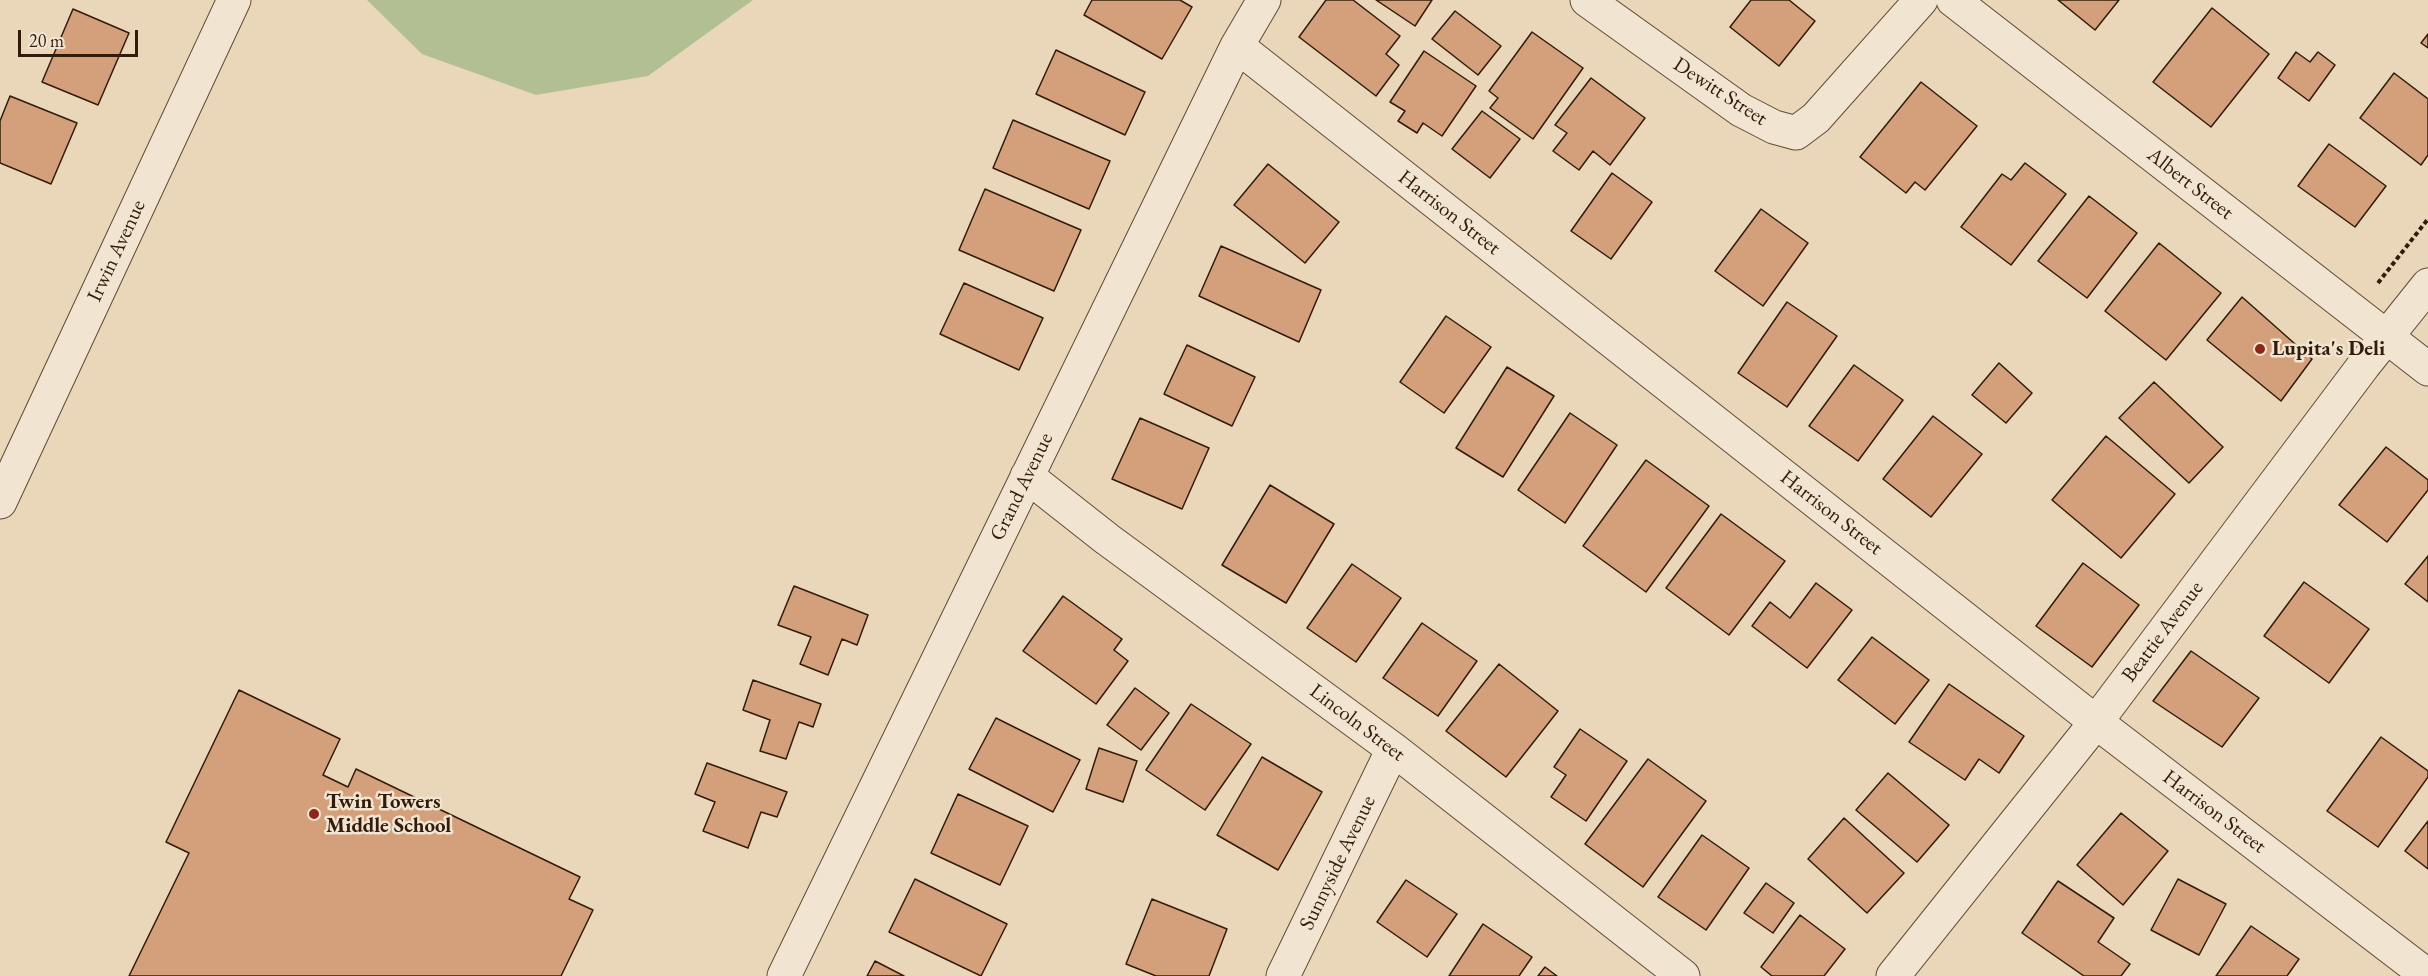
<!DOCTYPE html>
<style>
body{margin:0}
#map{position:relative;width:2428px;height:976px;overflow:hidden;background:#ead7b9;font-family:"EB Garamond",serif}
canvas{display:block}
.scale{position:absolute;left:18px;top:30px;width:120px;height:27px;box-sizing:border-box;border:3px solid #321b0a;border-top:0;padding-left:8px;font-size:18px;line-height:21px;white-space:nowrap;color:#321b0a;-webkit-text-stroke:4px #f1e5d2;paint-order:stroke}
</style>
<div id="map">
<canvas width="2428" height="976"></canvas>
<div class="scale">20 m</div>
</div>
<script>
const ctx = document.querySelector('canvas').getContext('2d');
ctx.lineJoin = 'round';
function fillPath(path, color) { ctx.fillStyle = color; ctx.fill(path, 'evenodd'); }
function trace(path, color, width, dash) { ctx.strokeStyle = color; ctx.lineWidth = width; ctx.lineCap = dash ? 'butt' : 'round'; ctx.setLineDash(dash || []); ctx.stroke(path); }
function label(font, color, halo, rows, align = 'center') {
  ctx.font = font + ' "EB Garamond",serif'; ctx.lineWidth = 5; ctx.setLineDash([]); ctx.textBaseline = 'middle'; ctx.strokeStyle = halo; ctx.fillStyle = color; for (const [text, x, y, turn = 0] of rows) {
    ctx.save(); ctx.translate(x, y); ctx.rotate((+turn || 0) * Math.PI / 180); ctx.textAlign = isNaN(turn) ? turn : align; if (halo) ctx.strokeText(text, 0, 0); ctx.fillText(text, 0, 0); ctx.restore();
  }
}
const green = new Path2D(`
 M367 0H753L648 76 536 95 422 54Z`);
const building = new Path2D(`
 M1092 0H1180L1192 7 1162 59 1084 15Z
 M1326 0H1353L1400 36 1386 54 1399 65 1376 96 1299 37Z
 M1376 0H1432L1415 26Z
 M1751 0H1789L1815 21 1779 66 1730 27Z
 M2058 0H2119L2095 30Z
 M2212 8 2269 54 2211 127 2153 82Z
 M73 9 129 33 98 105 42 82Z
 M1455 11 1501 46 1478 75 1432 39Z
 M1532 32 1583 68 1533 139 1490 108 1498 98 1489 91Z
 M2428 34V48L2421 43Z
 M1056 50 1145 92 1125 135 1036 94Z
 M1424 51 1476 86 1442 136 1423 123 1417 133 1398 121 1405 111 1390 102Z
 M2296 52 2310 62 2318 52 2335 65 2309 101 2278 78Z
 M2394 73 2428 99V155L2421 165 2360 118Z
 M1591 78 1645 118 1610 165 1593 151 1579 170 1553 151 1567 133 1555 125Z
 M1921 82 1977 126 1925 190 1915 182 1906 193 1860 157Z
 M10 96 77 123 51 184 0 163V121Z
 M1482 111 1520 139 1490 178 1452 149Z
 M1013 120 1110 161 1089 209 993 168Z
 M2329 144 2386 186 2355 227 2298 186Z
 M2025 163 2066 194 2011 265 1961 227 2002 174 2011 180Z
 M1268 164 1339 222 1305 263 1234 205Z
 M1612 173 1652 202 1611 259 1571 231Z
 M985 189 1081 230 1054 291 959 250Z
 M2089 196 2137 233 2087 298 2038 261Z
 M1761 209 1808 243 1763 306 1715 271Z
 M2159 243 2221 293 2166 360 2105 311Z
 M1221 246 1321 290 1299 342 1199 296Z
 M964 283 1043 318 1019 370 940 334Z
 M2242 297 2312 359 2281 401 2207 340Z
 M1787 302 1837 336 1787 407 1738 373Z
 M1446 316 1491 347 1444 413 1400 382Z
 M1187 345 1255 377 1232 426 1164 394Z
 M1999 363 2032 393 2006 423 1972 395Z
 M1854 365 1903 400 1858 461 1809 426Z
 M1507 367 1554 396 1503 477 1456 448Z
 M2154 382 2223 447 2189 483 2119 418Z
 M1570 413 1617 445 1565 523 1518 490Z
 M1933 416 1982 454 1931 517 1883 479Z
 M1140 418 1209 448 1182 509 1112 479Z
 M2106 436 2175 494 2121 558 2052 500Z
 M2386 447 2428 480V490L2387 542 2339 505Z
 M1646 460 1709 506 1646 592 1583 546Z
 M1270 485 1334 524 1286 603 1222 565Z
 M1721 514 1785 561 1729 635 1666 588Z
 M2428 556V602L2405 584Z
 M2083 563 2139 605 2092 667 2036 626Z
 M1352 564 1401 598 1356 662 1307 628Z
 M2304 582 2369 629 2329 683 2264 636Z
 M1816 583 1852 610 1807 668 1752 626 1770 602 1790 618Z
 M794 586 868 615 857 645 842 639 828 675 800 664 811 637 778 625Z
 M1063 596 1122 639 1114 650 1128 661 1096 704 1023 651Z
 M1422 623 1477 661 1438 716 1383 678Z
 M1872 637 1929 680 1895 724 1838 680Z
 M2191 651 2259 698 2222 747 2153 701Z
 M1499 664 1558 711 1506 777 1446 731Z
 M753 680 821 704 813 727 799 722 786 759 760 751 770 720 743 710Z
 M1949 684 2024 736 1999 773 1979 759 1965 780 1909 742Z
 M1135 688 1169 713 1141 750 1107 725Z
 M239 690 340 739 323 775 348 787 356 769 580 877 569 899 593 910 561 976H129L189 853 166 842Z
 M1191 704 1251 744 1205 810 1146 770Z
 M996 718 1080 760 1053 812 969 769Z
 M1580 729 1627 761 1586 821 1551 797 1566 775 1554 767Z
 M2381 737 2428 771V777L2378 847 2327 811Z
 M1099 748 1137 761 1123 802 1086 789Z
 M1262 757 1322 792 1278 870 1217 835Z
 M1648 759 1706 801 1643 887 1585 844Z
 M707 763 787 792 777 817 761 812 748 848 703 831 715 802 695 794Z
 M1888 773 1949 825 1917 862 1856 810Z
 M958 794 1028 826 1000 885 931 853Z
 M2121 813 2168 851 2123 905 2077 865Z
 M1844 818 1904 873 1867 913 1808 859Z
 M2428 821V869L2405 851Z
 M1702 835 1749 868 1706 930 1658 897Z
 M915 879 1007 924 981 976 889 932Z
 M2178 879 2226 904 2199 955 2151 930Z
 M1406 880 1457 914 1427 957 1377 922Z
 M2058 881 2114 918 2098 942 2130 964 2121 976H2084L2022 933Z
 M1766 883 1794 903 1773 933 1744 913Z
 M1152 899 1227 929 1209 976H1156L1126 964Z
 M1800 915 1845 949 1824 976H1772L1761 967Z
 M1483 924 1532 957 1519 976H1449Z
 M2251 926 2299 959 2287 976H2216Z
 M875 961 904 976H867Z
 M1545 967 1557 976H1538Z`);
const path = new Path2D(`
 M2378 283 2428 219`);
const street = new Path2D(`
 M1587 0 1741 110 1774 127 1796 133 1816 118 1921 0
 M1953 0 2428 369
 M1237 46 2096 722 2428 976
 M1027 476 1107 539 1393 749 1683 976
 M0 502 234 0
 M784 976 1237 46 1264 0
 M1283 976 1393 749
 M1893 976 2096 722 2364 365 2428 285`);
const markers = [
 [2260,349,6,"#8f2418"],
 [314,814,6,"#8f2418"]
];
const streetNames = [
 ["Dewitt Street",1720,92,33],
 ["Albert Street",2190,184,38],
 ["Harrison Street",1449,213,38],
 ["Irwin Avenue",117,251,-65],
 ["Grand Avenue",1022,487,-64],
 ["Harrison Street",1831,513,38],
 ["Beattie Avenue",2163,632,-53],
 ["Lincoln Street",1357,723,37],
 ["Harrison Street",2214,812,37],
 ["Sunnyside Avenue",1338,863,-64]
];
const poiNames = [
 ["Lupita's Deli",2272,349],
 ["Twin Towers",326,802],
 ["Middle School",326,826]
];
fillPath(green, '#b2bf93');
fillPath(building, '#d4a07b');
trace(building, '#321b0a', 1.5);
trace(street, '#604a36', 35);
trace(path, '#321b0a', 4, [4.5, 3]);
trace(street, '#f1e5d2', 33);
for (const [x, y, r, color] of markers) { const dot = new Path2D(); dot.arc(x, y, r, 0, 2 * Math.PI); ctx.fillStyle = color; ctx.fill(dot); trace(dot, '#f1e5d2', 2); }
label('21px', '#321b0a', '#f1e5d2', streetNames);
label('bold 21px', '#321b0a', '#f1e5d2', poiNames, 'left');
</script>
